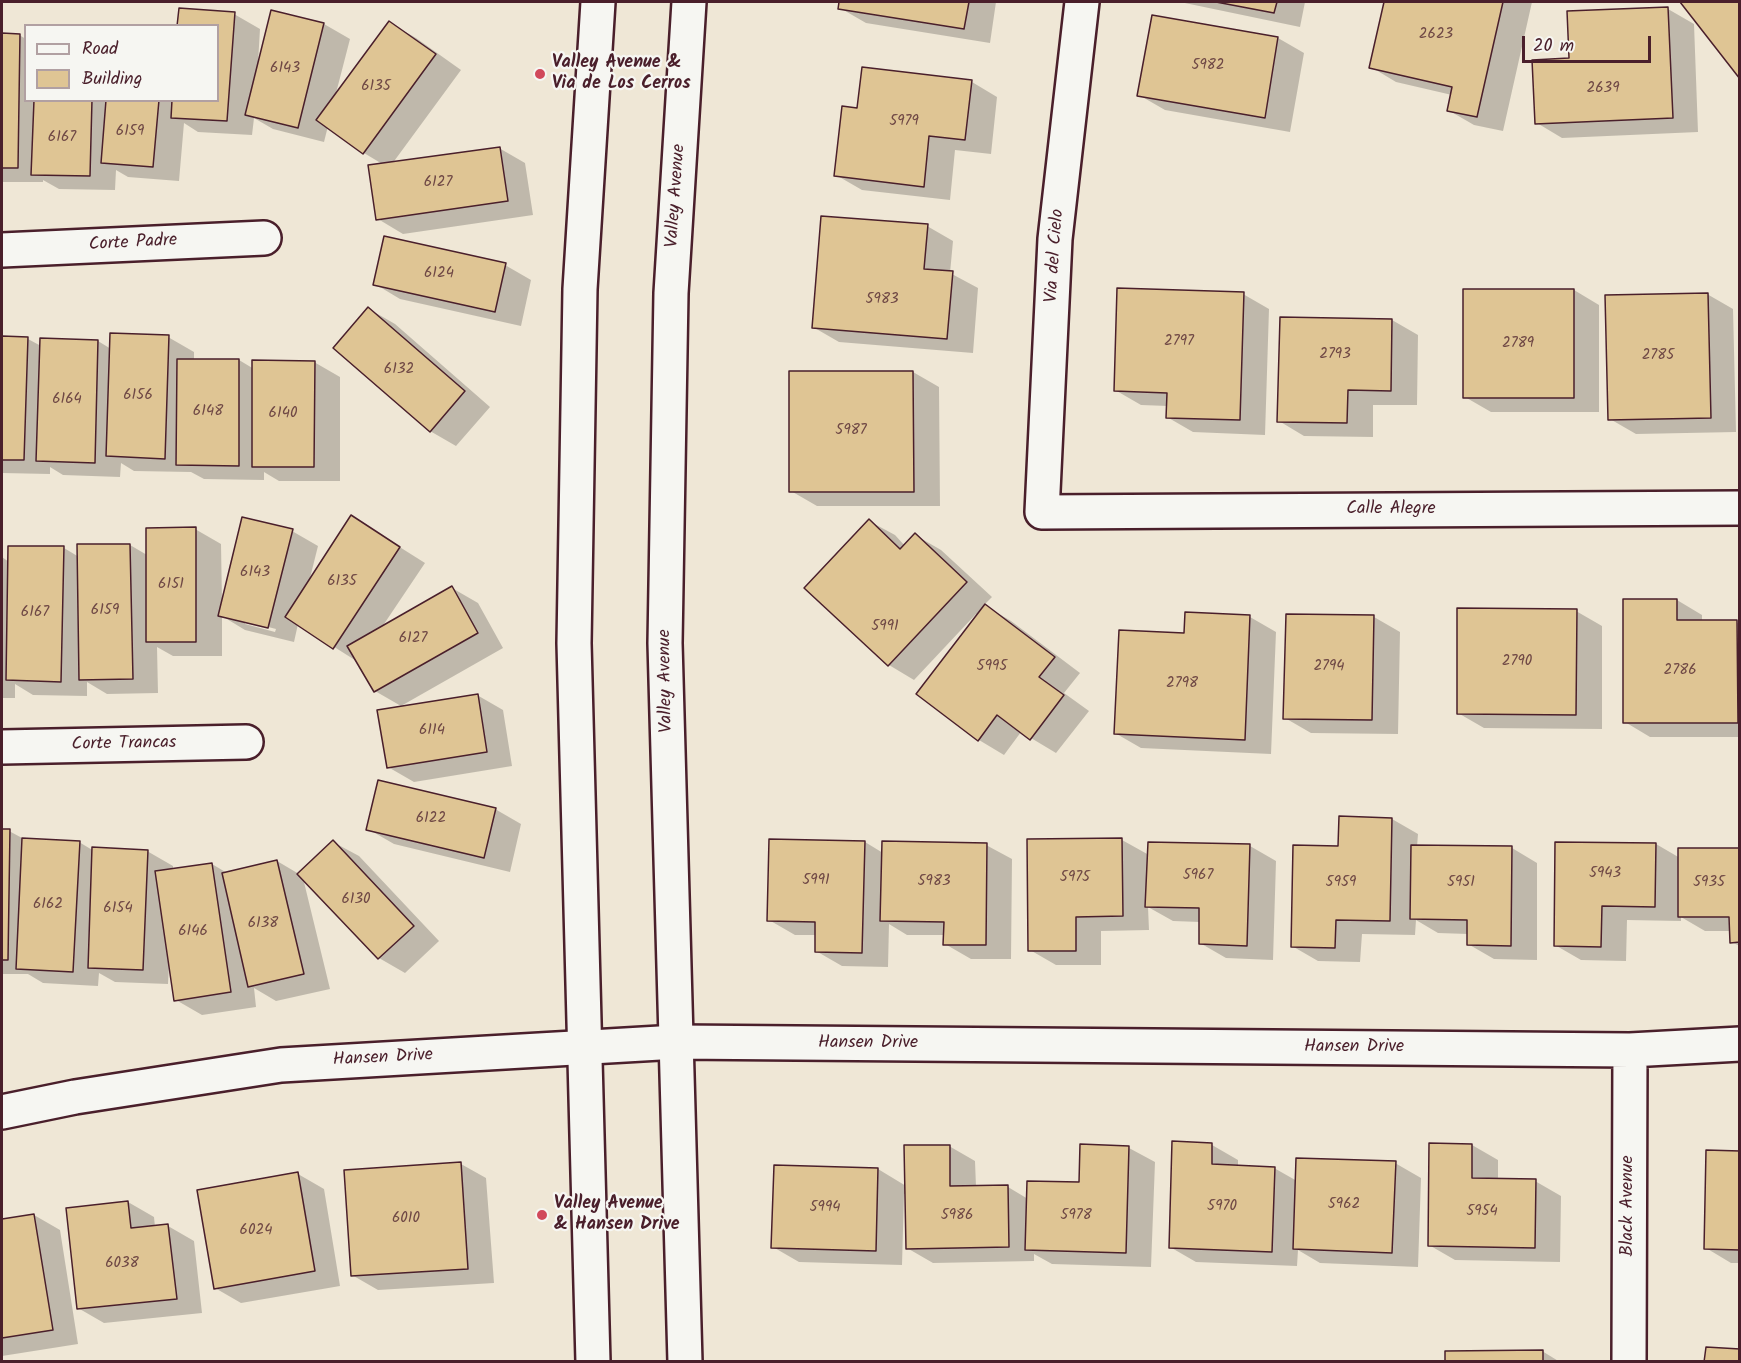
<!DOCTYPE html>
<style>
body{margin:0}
#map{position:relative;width:1741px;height:1363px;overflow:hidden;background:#efe7d6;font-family:Kalam,sans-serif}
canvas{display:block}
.frame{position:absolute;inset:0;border:3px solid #4a1f2b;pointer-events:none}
.legend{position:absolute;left:24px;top:24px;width:195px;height:78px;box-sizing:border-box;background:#f6f6f2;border:2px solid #b1a0a2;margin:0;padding:8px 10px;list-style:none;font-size:18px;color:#4a1f2b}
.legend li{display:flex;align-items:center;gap:12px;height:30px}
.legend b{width:30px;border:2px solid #b1a0a2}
.scale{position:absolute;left:1522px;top:36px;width:129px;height:27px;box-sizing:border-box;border:3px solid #4a1f2b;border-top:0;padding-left:8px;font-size:18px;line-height:21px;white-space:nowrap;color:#4a1f2b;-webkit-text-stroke:4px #f6f6f2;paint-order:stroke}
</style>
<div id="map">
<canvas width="1741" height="1363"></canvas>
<div class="frame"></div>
<ul class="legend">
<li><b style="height:8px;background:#f6f6f2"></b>Road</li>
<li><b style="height:16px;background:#dfc594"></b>Building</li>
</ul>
<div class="scale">20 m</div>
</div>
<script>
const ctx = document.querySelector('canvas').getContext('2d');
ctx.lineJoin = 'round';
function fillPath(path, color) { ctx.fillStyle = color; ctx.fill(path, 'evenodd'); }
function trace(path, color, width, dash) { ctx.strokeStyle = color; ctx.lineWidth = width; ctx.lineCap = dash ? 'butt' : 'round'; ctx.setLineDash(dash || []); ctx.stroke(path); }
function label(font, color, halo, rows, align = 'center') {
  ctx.font = font + ' Kalam,sans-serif'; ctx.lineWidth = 4.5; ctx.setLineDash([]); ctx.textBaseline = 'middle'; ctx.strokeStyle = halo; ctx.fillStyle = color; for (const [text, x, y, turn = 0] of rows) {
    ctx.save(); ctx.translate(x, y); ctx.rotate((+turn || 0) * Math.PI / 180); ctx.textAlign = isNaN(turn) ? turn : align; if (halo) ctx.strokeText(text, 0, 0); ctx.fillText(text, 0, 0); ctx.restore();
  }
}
const shadow = new Path2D(`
 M841 2H996L990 43 866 23 840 8Z
 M1180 2H1305L1300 27Z
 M1386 2H1532L1503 131 1474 125 1448 110 1452 95 1396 82 1371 67Z
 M1682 2H1740V77Z
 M1668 9 1694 24 1698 132 1562 138 1537 123Z
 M272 12 324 24 350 39 335 97 390 23 416 38 461 70 392 164 499 148 525 163 533 215 403 234 378 219 384 165 364 153 328 126 324 142 273 129 254 118 252 135 198 132 184 123 179 181 128 177 116 170 115 190 59 189 43 180V182H2V35H19L26 39V100H218V26L234 14 260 29 258 63H259Z
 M1153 17 1278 38 1304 53 1290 132 1165 110 1139 95Z
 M972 82 997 97 991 154 955 150 950 200 862 190 836 175 858 109Z
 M927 226 953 241 950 273 978 288 973 353 839 342 813 327Z
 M505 265 531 280 521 326 400 299 375 284Z
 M1574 290 1599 305V412H1491L1465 397Z
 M1243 294 1269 309 1265 435 1193 432 1167 417 1168 406 1141 405 1115 390Z
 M1707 294 1733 309 1736 432 1636 434 1610 419Z
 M369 309 395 324 490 407 456 446 430 431Z
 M1281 318 1392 320 1418 335 1417 405H1373V437L1304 436 1279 421Z
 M168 337 194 352V360H239L254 369 314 362 340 377V481H279L264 472V480L204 479 191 472 134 471 121 463 120 477 63 475 50 467V474L2 473V338L28 339 41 346 98 341 111 349Z
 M913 372 939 387 940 506H817L791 491Z
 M352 517 425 563 382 627 452 588 478 603 503 648 401 706 375 691 358 662 298 624 294 642 245 630 222 616V656H173L157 647 158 693 107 694 87 682V696L33 695 15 684V698H2V557L9 562 64 548 79 557 130 545 147 555 195 529 221 544 222 602 292 531 318 546 309 582ZM245 621 276 629 275 632 245 624Z
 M869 521 895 535 905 546 915 535 941 550 992 597 984 605 1011 621 1080 673 1064 693 1089 711 1056 753 1021 732 1004 755 979 740 978 615 976 614 914 680 889 665Z
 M1677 600 1702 615V621L1740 623V737H1650L1625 722Z
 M1576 611 1602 626V729L1484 728 1458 713Z
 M1187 614 1250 617 1276 632 1271 754 1141 748 1115 733 1186 634Z
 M1287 615 1374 617 1400 632 1398 734 1311 733 1285 718Z
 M477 695 503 710 512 766 414 782 388 767Z
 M495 809 521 824 510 872 394 844 368 829Z
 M1392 819 1418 834 1417 847 1512 848 1537 863V960L1494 959 1468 944V934L1438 933 1416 920 1415 935 1362 934 1360 962 1318 961 1292 946 1340 847Z
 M2 831H9L24 839 79 842 94 851H147L173 866V870L212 864 227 873 277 861 299 874 333 842 359 856 439 941 405 973 379 958 303 878 330 989 276 1001 254 988 256 1007 202 1015 176 1000 169 965 168 984 115 982 99 973 98 986 43 983 28 974H2Z
 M1122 840 1149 855 1250 846 1276 861 1273 960 1226 958 1200 943V922L1173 921 1148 907 1149 930 1101 931V965H1056L1030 950Z
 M865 842 883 853 986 845 1012 859 1011 959H971L945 944V935H907L889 924 888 967 842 966 816 951V935H795L769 920Z
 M1656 844 1680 858 1740 850V946L1731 942V931H1705L1681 917V921L1627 920 1626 961 1581 960 1555 945Z
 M1212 1145 1238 1160V1167L1274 1168 1297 1181 1395 1163 1421 1178 1418 1267 1320 1263 1298 1250 1297 1266 1196 1262 1170 1247Z
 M1472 1145 1498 1160V1180L1535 1181 1561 1196 1560 1262 1455 1260 1429 1245Z
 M949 1146 975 1161 976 1187H1008L1028 1199 1080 1184 1129 1148 1155 1162 1151 1267 1052 1264 1034 1254V1261L933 1263 907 1248 906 1194H904L902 1265 799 1262 773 1247 878 1169 906 1186Z
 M1740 1152V1263H1731L1706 1248Z
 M461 1164 486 1178 494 1283 378 1290 352 1275Z
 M298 1174 324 1189 340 1286 241 1303 215 1288Z
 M128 1202 154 1217 155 1227 168 1226 194 1241 202 1313 104 1323 78 1308Z
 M34 1215 60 1230 78 1344 2 1356V1220Z
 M1542 1351 1560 1362H1447Z`);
const building = new Path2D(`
 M839 2H969L964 29 838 9Z
 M1216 2H1277L1274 13Z
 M1384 2H1503L1477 117 1447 111 1452 87 1369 68Z
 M1680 2H1740V79Z
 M1668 7 1673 118 1535 124 1532 60 1569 58 1567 11Z
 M179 8 235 12 227 121 171 118 172 100H218V26H177Z
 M271 10 324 23 298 128 245 115Z
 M1152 15 1278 37 1265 118 1137 96Z
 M389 21 436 54 363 154 316 120Z
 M2 33 20 34 18 168H2Z
 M862 67 972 80 965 140 929 136 924 187 834 176 842 106 857 108Z
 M34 100H92L90 176 31 175Z
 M106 100H159L153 167 101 163Z
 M500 147 508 201 376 220 368 165Z
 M821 216 928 224 924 269 953 271 947 339 812 328Z
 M384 236 506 263 495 312 373 285Z
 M1117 288 1244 292 1240 420 1166 418 1167 393 1114 391Z
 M1463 289H1574V398H1463Z
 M1708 293 1711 418 1608 420 1605 295Z
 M368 307 465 391 430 432 333 348Z
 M1280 317 1392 319 1391 391 1348 390 1347 423 1277 422Z
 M110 333 169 335 165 459 106 456Z
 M2 336 28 337 24 460H2Z
 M40 338 98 340 95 463 36 461Z
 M177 359H239V466L176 465Z
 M252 360 315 361 314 467H252Z
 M789 371H913L914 492H789Z
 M351 515 400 547 333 649 285 617Z
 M242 517 293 529 268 628 218 616Z
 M869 519 900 549 915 533 967 582 888 666 804 588Z
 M196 527V642H146V528Z
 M77 544H130L133 679 79 680Z
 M8 546H64L61 682 6 680Z
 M452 586 478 633 374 692 347 646Z
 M1623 599H1677V620H1737L1738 723H1623Z
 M985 604 1055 657 1039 677 1064 695 1030 740 997 715 978 741 916 694Z
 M1457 608 1577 609 1576 715 1457 714Z
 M1185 612 1250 615 1245 740 1114 734 1119 630 1184 633Z
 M1286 614 1374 615 1372 720 1283 719Z
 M478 694 487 752 387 768 377 710Z
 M378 780 496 808 484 858 366 830Z
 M1339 816 1392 818 1390 921 1336 920 1335 948 1291 947 1293 845 1338 846Z
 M2 829H10L8 960H2Z
 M22 838 80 841 73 972 16 969Z
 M1122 838 1123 916 1076 917V951H1028L1027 839Z
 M769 839 865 841 862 953 815 952V922L767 921Z
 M333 840 414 926 378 959 297 874Z
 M882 841 987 843 986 945H943L944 922 880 921Z
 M1148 842 1250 844 1247 946 1199 944V908L1145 907Z
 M1555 842 1656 843 1655 907 1602 906 1601 947 1554 946Z
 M1411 845 1512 846 1511 946 1467 945V920L1410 919Z
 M92 847 148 850 143 970 88 968Z
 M1678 848H1740V942L1730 943 1729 917H1678Z
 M277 860 304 974 248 987 222 873Z
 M212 863 231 992 174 1001 155 871Z
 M1172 1141 1212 1143V1164L1275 1167 1272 1252 1169 1248Z
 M1429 1143 1472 1144V1178L1536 1179 1535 1248 1428 1246Z
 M1080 1144 1129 1146 1126 1253 1025 1250 1027 1181 1079 1182Z
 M904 1145H950V1186L1008 1185 1009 1247 906 1249Z
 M1706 1150 1740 1151V1250L1704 1249Z
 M1296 1158 1396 1161 1392 1253 1293 1249Z
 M461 1162 468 1269 351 1276 344 1170Z
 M774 1165 878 1168 876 1251 771 1248Z
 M298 1172 315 1271 214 1289 197 1190Z
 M128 1201 131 1228 168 1224 177 1299 77 1309 66 1208Z
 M34 1214 53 1330 2 1338V1219Z
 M1706 1347 1740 1349V1362H1704Z
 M1543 1350V1362H1445V1351Z`);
const street = new Path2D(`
 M1082 2 1055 239 1042 512 1740 508
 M2 250 264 238
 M2 747 246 742
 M2 1112 75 1097 281 1065 677 1042 1630 1050 1740 1044
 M1629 1362 1630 1050`);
const secondary = new Path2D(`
 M593 1362 574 643 580 289 598 2
 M685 1362 665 643 671 293 689 2`);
const markers = [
 [540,74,6,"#d1495b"],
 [542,1215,6,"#d1495b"]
];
const numberNames = [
 ["2623",1436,35],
 ["5982",1208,66],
 ["6143",285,69],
 ["6135",376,87],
 ["2639",1603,89],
 ["5979",904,122],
 ["6159",130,132],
 ["6167",62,138],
 ["6127",438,183],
 ["6124",439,274],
 ["5983",882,300],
 ["2797",1179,342],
 ["2789",1518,344],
 ["2793",1335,355],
 ["2785",1658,356],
 ["6132",399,370],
 ["6156",138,396],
 ["6164",67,400],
 ["6148",208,412],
 ["6140",283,414],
 ["5987",851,431],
 ["6143",255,573],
 ["6135",342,582],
 ["6151",171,585],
 ["6159",105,611],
 ["6167",35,613],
 ["5991",885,627],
 ["6127",413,639],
 ["2790",1517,662],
 ["5995",992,667],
 ["2794",1329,667],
 ["2786",1680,671],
 ["2798",1182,684],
 ["6114",432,731],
 ["6122",431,819],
 ["5943",1605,874],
 ["5967",1198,876],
 ["5975",1075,878],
 ["5991",816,881],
 ["5983",934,882],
 ["5959",1341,883],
 ["5951",1461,883],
 ["5935",1709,883],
 ["6130",356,900],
 ["6162",48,905],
 ["6154",118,909],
 ["6138",263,924],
 ["6146",193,932],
 ["5962",1344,1205],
 ["5970",1222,1207],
 ["5994",825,1208],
 ["5954",1482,1212],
 ["5986",957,1216],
 ["5978",1076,1216],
 ["6010",406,1219],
 ["6024",256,1231],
 ["6038",122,1264]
];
const poiNames = [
 ["Valley Avenue &",552,64],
 ["Via de Los Cerros",552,85],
 ["Valley Avenue",554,1205],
 ["& Hansen Drive",554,1226]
];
const streetNames = [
 ["Valley Avenue",677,196,-86],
 ["Corte Padre",133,244,-3],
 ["Via del Cielo",1056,256,-86],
 ["Calle Alegre",1391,510],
 ["Valley Avenue",667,681,-91],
 ["Corte Trancas",124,745,-1],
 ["Hansen Drive",868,1044],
 ["Hansen Drive",1354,1048],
 ["Hansen Drive",383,1059,-3],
 ["Black Avenue",1629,1206,-90]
];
fillPath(shadow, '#0003');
fillPath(building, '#dfc594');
trace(building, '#4a1f2b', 1.5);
trace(street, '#4a1f2b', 38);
trace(secondary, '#4a1f2b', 38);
trace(street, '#f6f6f2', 33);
trace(secondary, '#f6f6f2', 33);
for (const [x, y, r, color] of markers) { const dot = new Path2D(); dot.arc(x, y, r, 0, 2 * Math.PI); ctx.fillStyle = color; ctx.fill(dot); trace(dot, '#f6f6f2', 2); }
label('15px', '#6f4845', null, numberNames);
label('bold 18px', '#4a1f2b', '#f6f6f2', poiNames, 'left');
label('18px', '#4a1f2b', '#f6f6f2', streetNames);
</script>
